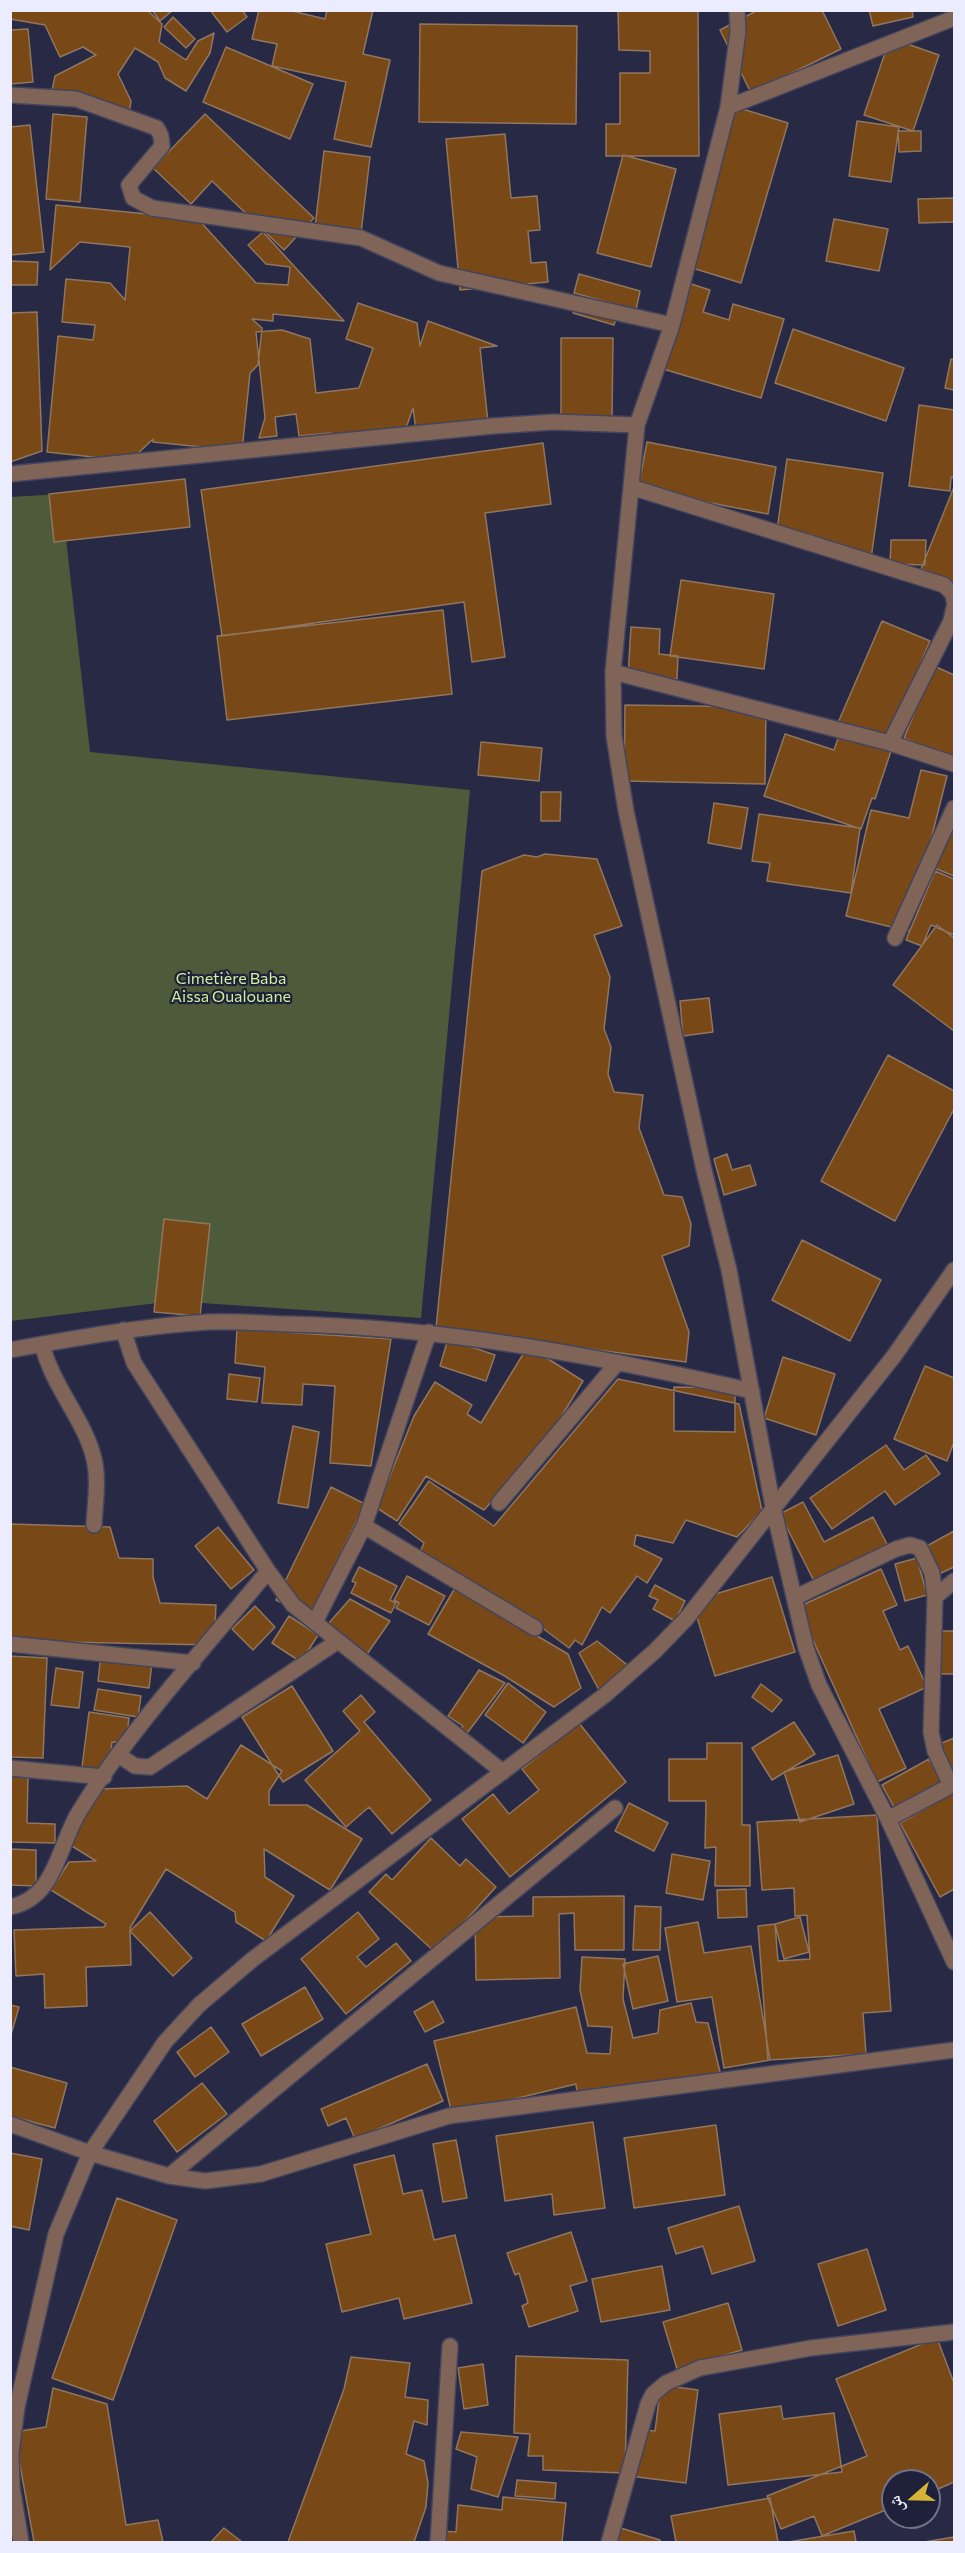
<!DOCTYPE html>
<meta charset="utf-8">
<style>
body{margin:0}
#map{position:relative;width:965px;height:2553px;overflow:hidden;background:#282944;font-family:Commissioner,"Noto Naskh Arabic",sans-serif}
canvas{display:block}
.frame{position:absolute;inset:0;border:12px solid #ebedfe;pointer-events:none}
.north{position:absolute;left:881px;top:2469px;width:60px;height:60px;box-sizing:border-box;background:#1f2039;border:2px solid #717288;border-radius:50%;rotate:250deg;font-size:16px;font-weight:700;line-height:24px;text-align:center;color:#ebedfe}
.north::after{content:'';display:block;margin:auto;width:21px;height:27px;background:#d6b534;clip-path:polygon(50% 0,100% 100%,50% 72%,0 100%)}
</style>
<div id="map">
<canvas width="965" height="2553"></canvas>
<div class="frame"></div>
<div class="north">ش</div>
</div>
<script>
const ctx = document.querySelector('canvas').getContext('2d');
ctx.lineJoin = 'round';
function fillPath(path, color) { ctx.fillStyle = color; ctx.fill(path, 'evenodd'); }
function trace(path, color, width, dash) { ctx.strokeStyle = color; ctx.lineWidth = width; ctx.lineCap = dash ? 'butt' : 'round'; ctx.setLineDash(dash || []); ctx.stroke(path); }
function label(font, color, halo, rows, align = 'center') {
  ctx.font = font + ' Commissioner,sans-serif'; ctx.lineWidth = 4.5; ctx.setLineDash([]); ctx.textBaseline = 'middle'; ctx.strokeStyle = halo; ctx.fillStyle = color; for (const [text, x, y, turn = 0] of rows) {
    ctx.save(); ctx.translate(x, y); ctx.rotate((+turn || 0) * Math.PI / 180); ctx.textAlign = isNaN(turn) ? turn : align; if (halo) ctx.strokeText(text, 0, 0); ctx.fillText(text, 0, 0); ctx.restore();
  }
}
const green = new Path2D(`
 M61 494 90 752 470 790 421 1318 173 1301 11 1321V497Z`);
const building = new Path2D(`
 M10 10H147L162 24 159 42 186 60 198 41 214 33 210 53 186 91 165 78 158 62 135 48 118 74 131 101 129 115 50 100 55 76 96 55 83 47 60 57 45 25 10 19Z
 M152 10H173L160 21Z
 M210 10H242L247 17 227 32Z
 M259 10H288L325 19 327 10H373L363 54 390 60 371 147 334 139 346 82 272 66 277 44 252 39Z
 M618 10H698L699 156H606V124H620V73H650V51L619 50Z
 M758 10H822L841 49 751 93 720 30Z
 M869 10H912L913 17 873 26Z
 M173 17 195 39 186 48 164 27Z
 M420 24 577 26 576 124 419 122Z
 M28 29 33 82 10 84V30Z
 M890 38 939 55 913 131 864 115Z
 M226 47 313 84 290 139 203 102Z
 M736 107 788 123 741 283 689 267Z
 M53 114 87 117 80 202 46 199Z
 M205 114 314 218 284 250 212 181 191 204 153 168Z
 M857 121 899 127 891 182 849 176Z
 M30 125 44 252 10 255V127Z
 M898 131H921V151L899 152Z
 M505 134 511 198 537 196 540 230 528 231 531 263 546 262 548 282 460 290 446 139Z
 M324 151 370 157 361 233 315 227Z
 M623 155 676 169 651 267 597 253Z
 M954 198V222L919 223 918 199Z
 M56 205 198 219 256 283 288 285 290 267 266 264 248 245 263 232 344 321 273 314V321L252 319 262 328 258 365 250 373 242 451 153 442V439L130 461 47 452 58 336 93 340 95 325 62 322 66 279 110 283 125 300 130 247 80 242 50 270Z
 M834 219 888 229 879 271 826 261Z
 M10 261 38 262 37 285H10Z
 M579 274 640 291 636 310 574 293Z
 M688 283 710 290 703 312 729 320 733 304 784 319 761 398 663 369Z
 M577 297 619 309 614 325 573 313Z
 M358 303 417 323 420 346 428 321 497 346 480 348 488 422 416 430 413 408 405 431 345 438 330 433 299 436 296 414 275 417 277 436 259 438 265 418 256 332 282 330 310 339 316 393 359 388 373 348 346 339Z
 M37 312 42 451 10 462V313Z
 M793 329 904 368 886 421 775 383Z
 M561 338H613L612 418 561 417Z
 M951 359 954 360V390L945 388Z
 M919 405 954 410V478L951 477 950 491 909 486Z
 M647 442 776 467 768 514 638 489Z
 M543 443 551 504 485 513 505 657 472 662 464 602 222 636 201 490Z
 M787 459 883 473 871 559 811 550 813 535 777 530Z
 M185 479 190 527 54 542 49 494Z
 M954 487V583L921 569Z
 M891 540H926L925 565 890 564Z
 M681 580 774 594 764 669 670 656Z
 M443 610 452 694 227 720 217 636Z
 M882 621 930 641 885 746 837 725Z
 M631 627 660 629 659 654 678 656 677 679 628 676Z
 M934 666 954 675V760L904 738Z
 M625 705 766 707 765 784 624 781Z
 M840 733 891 751 875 799 872 798 861 829 764 796 785 734 834 750Z
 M481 742 542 748 539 781 478 775Z
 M921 770 947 776 908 931 846 916 871 810 909 818Z
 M541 792H561L560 821H541Z
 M714 803 748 808 741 849 708 843Z
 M759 814 860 828 851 893 767 881 770 863 752 861Z
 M950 830 954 832V876L934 868Z
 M545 854 597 859 622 926 594 935 610 977 604 1029 611 1047 608 1074 614 1092 643 1095 639 1128 664 1195 682 1197 691 1224 689 1246 662 1256 689 1332 686 1362 436 1328 482 871 524 855 537 857Z
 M935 871 954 879V935L931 925 922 946 906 940Z
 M937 925 954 938V1031L893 985Z
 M709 998 713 1032 683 1036 680 1001Z
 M888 1055 954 1091V1109L895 1221 821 1181Z
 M727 1154 732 1170 750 1165 756 1185 724 1195 714 1159Z
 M164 1219 210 1224 200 1316 154 1312Z
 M802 1240 881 1280 850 1341 772 1300Z
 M237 1329 391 1339 371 1466 330 1463 335 1386 303 1384 302 1405 262 1403 265 1367 235 1363Z
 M448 1339 495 1355 486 1381 440 1366Z
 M528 1346 583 1381 547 1440 484 1510 426 1476 397 1521 377 1508 414 1416 435 1382 472 1405 467 1414 481 1423Z
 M783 1357 835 1374 816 1435 764 1418Z
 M925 1366 954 1378V1442L947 1461 894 1439Z
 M229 1374 260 1378 257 1402 227 1399Z
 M618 1379 739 1404 762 1511 737 1537 686 1520 673 1543 636 1535 634 1545 662 1559 647 1583 637 1576 610 1613 602 1607 582 1645 575 1640 569 1648 541 1627 419 1554 424 1543 399 1524 429 1481 494 1526Z
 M674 1387 735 1388V1432L674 1431Z
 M293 1426 319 1432 308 1508 278 1503Z
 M886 1445 904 1470 926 1455 940 1474 895 1505 885 1491 832 1529 810 1498Z
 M331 1487 365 1504 310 1616 276 1600Z
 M803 1502 824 1542 873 1517 888 1546 815 1583 780 1514Z
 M10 1524 110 1527 119 1558 153 1559V1577L160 1603 216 1605 214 1645 10 1641Z
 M218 1527 254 1570 231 1589 195 1546Z
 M954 1531V1567L939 1574 925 1547Z
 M917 1558 927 1595 905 1601 895 1564Z
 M359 1567 397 1586 390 1600 396 1603 391 1613 351 1593 356 1583 352 1581Z
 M881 1569 897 1605 883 1611 900 1650 908 1646 927 1687 879 1709 906 1768 877 1782 798 1607Z
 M407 1576 445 1596 429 1625 396 1608 399 1603 394 1600Z
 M772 1577 795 1652 715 1676 692 1601Z
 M655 1585 685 1601 675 1621 653 1609 658 1600 649 1596Z
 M455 1588 568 1654 581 1688 554 1707 503 1675 428 1634Z
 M350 1599 390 1621 363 1660 328 1624Z
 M255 1606 275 1627 253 1650 232 1629Z
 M289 1616 318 1635 301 1662 272 1643Z
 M937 1631H954V1674H937Z
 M597 1641 630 1667 599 1690 579 1653Z
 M101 1655 152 1663 149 1688 98 1681Z
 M10 1656 47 1658 43 1758 10 1757Z
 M56 1668 83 1672 79 1708 51 1705Z
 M479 1670 505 1683 458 1745 453 1740 463 1726 448 1716Z
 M508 1683 546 1712 523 1743 485 1715Z
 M761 1684 782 1700 772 1712 752 1697Z
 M292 1686 333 1751 283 1782 242 1717Z
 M98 1689 141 1696 138 1717 94 1710Z
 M361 1695 375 1712 364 1722 431 1800 392 1834 369 1807 346 1827 305 1780 360 1731 343 1711Z
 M89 1712 129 1718 126 1743 112 1742 109 1771 82 1767Z
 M794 1722 815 1754 772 1780 752 1748Z
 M579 1723 626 1782 510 1877 462 1819 493 1794 509 1814 539 1790 522 1769Z
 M954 1738V1775L948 1778 937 1745Z
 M707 1743H742V1825H750V1886H715L716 1847 705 1848 706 1801H669V1759H707Z
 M241 1745 282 1771 269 1791V1805H307L362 1839 330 1890 264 1849 265 1877 294 1896 266 1941 236 1922 235 1912 166 1869 130 1928 131 1965 86 1967 87 2006 45 2008 44 1974 16 1976 14 1930 104 1927 106 1924 51 1890 69 1862 96 1861 67 1843 100 1789 187 1786 207 1799Z
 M838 1755 854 1804 800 1822 784 1772Z
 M929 1759 943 1786 896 1811 882 1785Z
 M10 1776H28L27 1823 55 1824V1843L10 1842Z
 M954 1792V1889L940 1897 900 1823Z
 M629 1803 668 1823 654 1851 615 1831Z
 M877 1815 891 2011 863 2013 866 2054 768 2060 758 1926 775 1924 778 1961 810 1959 807 1915 795 1916 794 1888 762 1890 757 1822Z
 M431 1838 460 1866 466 1859 496 1887 436 1953 369 1892 386 1874 392 1880Z
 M10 1849 36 1850V1886L10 1885Z
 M672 1854 710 1861 703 1900 666 1893Z
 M746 1889 747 1917 718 1918 717 1890Z
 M624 1896V1950H575L574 1913 559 1914 560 1978 476 1980 475 1917 533 1916V1897Z
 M635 1906 661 1907 660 1950H633Z
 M150 1912 192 1958 173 1976 130 1931Z
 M358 1912 379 1939 357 1957 366 1967 396 1943 411 1961 346 2014 301 1959Z
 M800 1917 809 1952 784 1959 775 1924Z
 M698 1922 704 1953 751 1946 770 2060 724 2068 712 1997 677 2002 665 1928Z
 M658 1956 668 2001 633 2009 623 1964Z
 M582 1957 625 1959 623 1999 633 2038 658 2033 660 2010 691 2003 696 2022 708 2023 720 2072 635 2092 633 2084 608 2090 577 2092 576 2084 452 2114 434 2041 576 2007 587 2053 610 2054 612 2027 588 2026 580 1990Z
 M305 1987 323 2019 261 2056 242 2024Z
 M433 2001 444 2022 425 2032 414 2012Z
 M10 2005 19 2007 10 2038Z
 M211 2027 229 2052 195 2077 177 2052Z
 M427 2064 443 2101 355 2139 346 2118 328 2126 321 2109Z
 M10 2067 67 2083 55 2128 10 2116Z
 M202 2083 227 2114 177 2152 154 2121Z
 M593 2122 605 2208 554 2215 552 2194 505 2201 496 2136Z
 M716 2125 725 2195 634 2208 624 2138Z
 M456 2140 467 2198 443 2202 433 2144Z
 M10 2153 42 2159 29 2230 10 2226Z
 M394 2155 403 2194 422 2190 434 2240 455 2235 472 2303 404 2319 399 2298 342 2312 326 2244 371 2234 354 2165Z
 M117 2198 177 2220 113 2400 52 2378Z
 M739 2206 755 2261 712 2274 703 2246 676 2254 668 2228Z
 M571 2232 587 2281 570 2286 578 2311 529 2327 522 2306 528 2303 519 2273 515 2275 507 2253Z
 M867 2249 886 2310 838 2326 818 2264Z
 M662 2266 670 2310 601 2322 592 2279Z
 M728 2303 742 2350 677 2369 663 2322Z
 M937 2338 954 2383V2482L929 2493V2481H893V2507L822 2536 814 2516 781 2529 767 2496 867 2456 836 2379Z
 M516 2356 628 2360 625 2473 543 2470V2456H528L530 2434 514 2433Z
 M351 2357 410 2363 405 2397 428 2400 427 2425 414 2421 406 2454 424 2461 428 2483 426 2507 414 2542H288L344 2389Z
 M483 2364 488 2405 464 2409 458 2368Z
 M661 2385 698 2390 686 2483 629 2476 634 2429 655 2431Z
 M53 2388 107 2404 126 2525 158 2520 163 2542H34L14 2432 46 2427Z
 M781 2406 783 2419 834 2413 842 2472 728 2485 719 2414Z
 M461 2432 518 2437 498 2497 471 2489 477 2457 456 2449Z
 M517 2480 556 2483 555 2499 515 2496Z
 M503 2497 566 2503 562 2542H441L442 2531 456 2532 458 2505 502 2510Z
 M770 2498 778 2542H676L671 2516Z
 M611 2525 660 2540V2542H606Z
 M224 2528 242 2542H211Z
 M854 2531 856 2542H788Z
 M954 2537V2542H924Z`);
const street = new Path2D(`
 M737 10 738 31 728 107 672 325 637 425 613 672 614 736 626 811 704 1170 729 1270 773 1507 806 1648 819 1685 888 1819 954 1962
 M10 95 76 99 157 128 161 136 162 146 129 185 133 198 152 208 361 238 439 273 672 325
 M728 107 954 18
 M10 474 493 426 553 422 637 425
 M631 487 944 585 953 594 954 601
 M613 672 890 743 954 764
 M890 743 951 621 954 607
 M895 938 954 808
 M123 1330 134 1363 268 1571 293 1605 503 1772
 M42 1344C53 1388 85 1420 94 1459 99 1480 95 1504 94 1525
 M10 1350C76 1338 142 1326 208 1322 234 1321 260 1323 286 1324 443 1327 598 1356 752 1391
 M499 1503 618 1362
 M364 1526 535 1628
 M796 1597 896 1549 910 1545 920 1548 932 1573 935 1597 931 1732 935 1751 951 1786
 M935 1597 954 1581
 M315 1622 364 1526 429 1332
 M10 1644 193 1663
 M120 1756 135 1766 150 1767 338 1641
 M10 1768 104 1777
 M888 1819 954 1784
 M10 1907C56 1898 58 1846 79 1812 130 1729 206 1647 268 1571
 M10 2124 90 2153 169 2176 205 2181 261 2174 449 2116 954 2050
 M169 2176 615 1808
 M21 2542 12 2487 11 2453 17 2407 56 2234 90 2153 165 2042 199 2005 253 1959 605 1695 655 1651 686 1619 894 1356 954 1270
 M438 2542 450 2346
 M609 2542 648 2404 653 2394 666 2383 700 2368 811 2348 954 2332`);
const parkNames = [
 ["Cimetière Baba",231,979],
 ["Aissa Oualouane",231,997]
];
fillPath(green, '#4d5b3a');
fillPath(building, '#784917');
trace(building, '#90765f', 1.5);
trace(street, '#43445e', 18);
trace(street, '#7f6457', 15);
label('16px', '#cdf29a', '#1f2039', parkNames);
</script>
